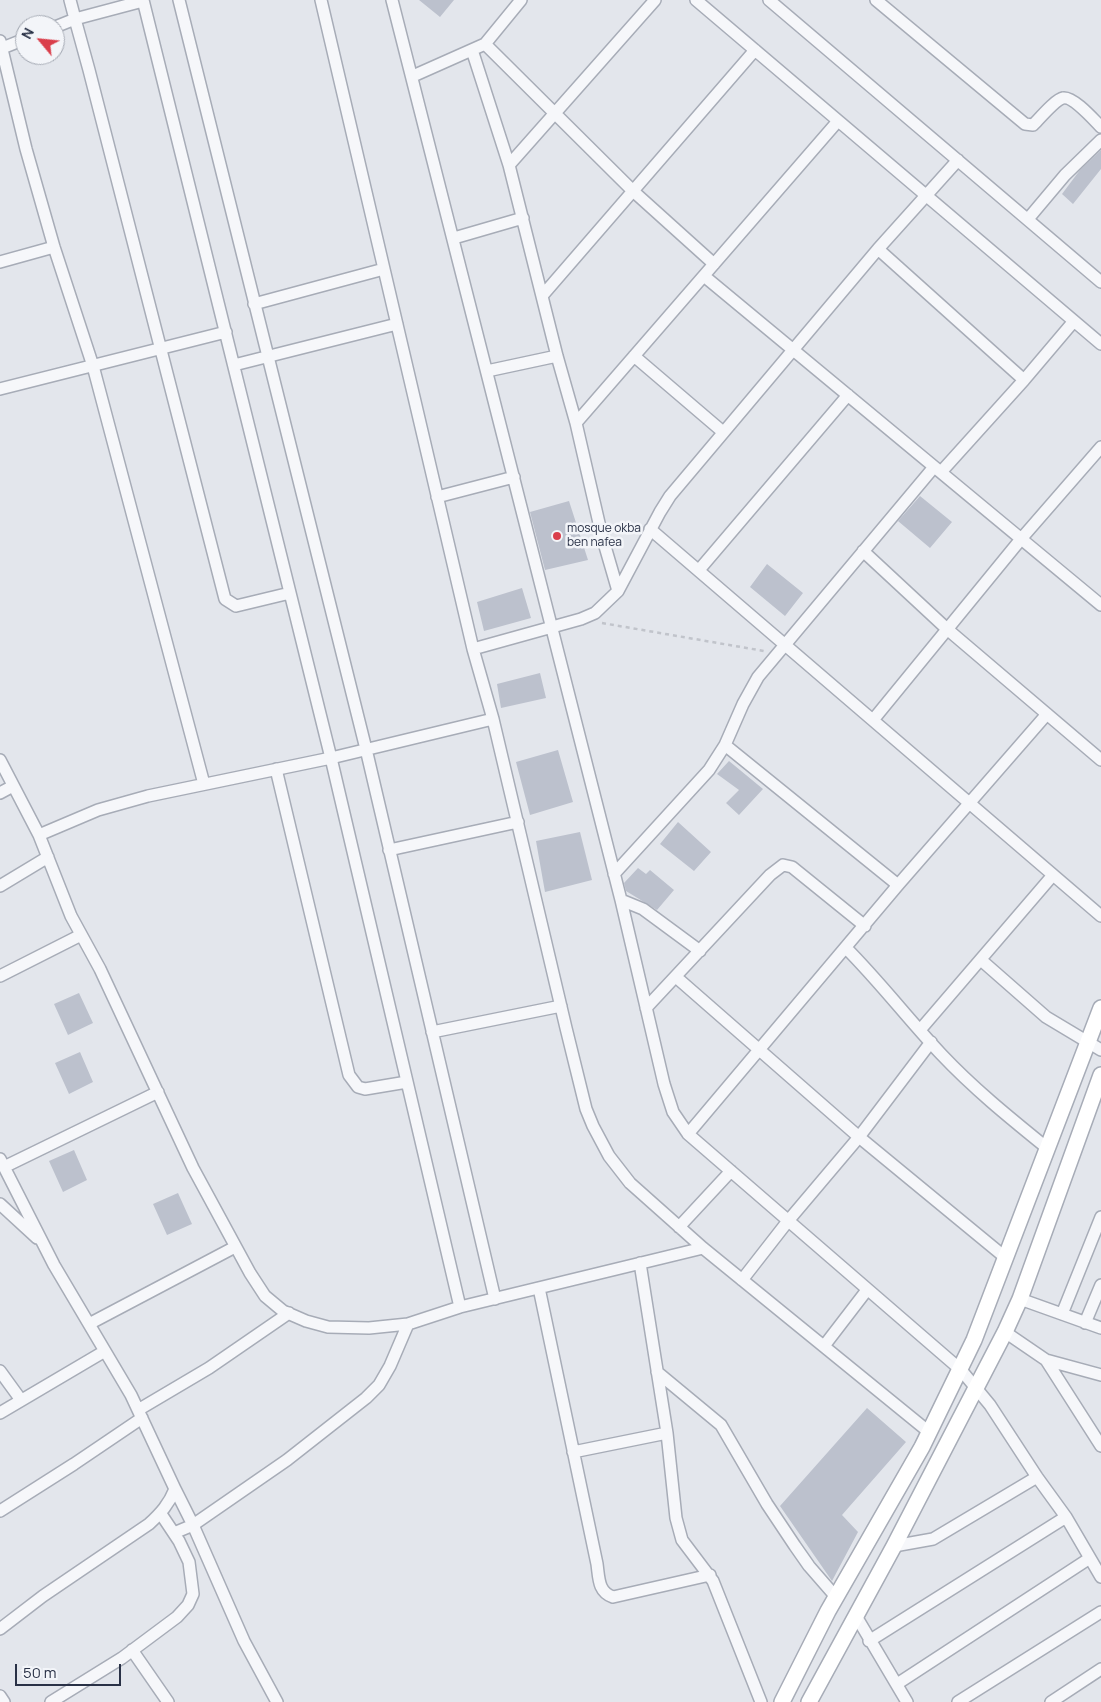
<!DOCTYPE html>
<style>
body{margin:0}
#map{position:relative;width:1101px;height:1702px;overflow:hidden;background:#e3e6ec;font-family:Manrope,sans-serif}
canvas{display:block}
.north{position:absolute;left:15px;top:15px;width:50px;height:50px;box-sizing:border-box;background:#f3f5f9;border:1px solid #a2a7b1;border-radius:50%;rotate:298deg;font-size:14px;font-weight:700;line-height:20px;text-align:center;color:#293146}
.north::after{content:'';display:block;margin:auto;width:18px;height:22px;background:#da3e4b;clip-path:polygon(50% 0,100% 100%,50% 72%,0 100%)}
.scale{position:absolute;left:15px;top:1664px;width:106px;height:22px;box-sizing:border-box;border:2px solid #293146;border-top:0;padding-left:6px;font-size:15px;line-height:18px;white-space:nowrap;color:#293146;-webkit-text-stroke:4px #f3f5f9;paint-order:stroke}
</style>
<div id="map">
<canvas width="1101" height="1702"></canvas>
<div class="north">N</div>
<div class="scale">50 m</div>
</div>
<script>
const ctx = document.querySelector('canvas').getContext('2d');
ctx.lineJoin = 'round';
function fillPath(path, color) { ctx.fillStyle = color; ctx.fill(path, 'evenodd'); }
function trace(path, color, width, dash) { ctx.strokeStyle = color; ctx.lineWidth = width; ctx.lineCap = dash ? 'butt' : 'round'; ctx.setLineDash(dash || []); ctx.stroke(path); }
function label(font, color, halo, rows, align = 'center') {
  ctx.font = font + ' Manrope,sans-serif'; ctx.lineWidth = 5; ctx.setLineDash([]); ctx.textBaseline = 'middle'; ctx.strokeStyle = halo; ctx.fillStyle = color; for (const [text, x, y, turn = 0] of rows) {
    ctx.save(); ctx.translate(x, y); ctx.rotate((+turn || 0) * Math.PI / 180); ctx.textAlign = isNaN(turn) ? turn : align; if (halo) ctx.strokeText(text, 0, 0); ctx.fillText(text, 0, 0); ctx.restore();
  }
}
const building = new Path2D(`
 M419 0H454L440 17Z
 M1101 150V169L1073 204 1062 194 1080 170Z
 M920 496 952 522 930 548 898 521Z
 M569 501 588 560 545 570 530 512Z
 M767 564 803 593 785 616 750 587Z
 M522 588 531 618 484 631 477 602Z
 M540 673 546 698 501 708 497 684Z
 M558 750 573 802 530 815 516 762Z
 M729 761 763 789 739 815 726 803 739 790 717 774Z
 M678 822 711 852 694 871 660 844Z
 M580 832 592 880 545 892 536 841Z
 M638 868 646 874 650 870 674 890 657 910 626 891 624 883Z
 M79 993 93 1023 68 1035 54 1004Z
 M80 1052 93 1082 69 1094 55 1063Z
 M74 1150 87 1180 63 1192 49 1161Z
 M178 1193 192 1224 167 1235 153 1204Z
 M867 1408 906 1442 842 1515 858 1532 832 1581 780 1506Z`);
const path = new Path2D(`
 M602 623 764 651`);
const street = new Path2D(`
 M70 0 75 19 143 1
 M143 0 331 758 460 1307
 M179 0 366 749 495 1299
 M321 0 473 649 493 719 566 1028 586 1109 593 1126 609 1156 630 1183 703 1248 929 1432
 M392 0 621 900 664 1084 673 1112 688 1134 961 1370 990 1405 1037 1477 1066 1517 1101 1577
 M696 0 1101 344
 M769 0 1101 282
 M876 0 1025 124 1033 125C1039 119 1056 99 1063 98 1073 96 1094 120 1101 127
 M55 27 75 19 89 70 225 599 236 606 290 593
 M0 41 26 149 54 247 93 366 204 784
 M485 44 521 0
 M0 49 25 39
 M472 50 509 165 557 356 576 423 602 536 618 591
 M413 76 485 44 633 191 714 264
 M509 165 655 0
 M1028 219 1065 175 1101 140
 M454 238 523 218
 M878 249 1024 380 941 472
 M0 262 54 247
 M704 276 1101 605
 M542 296 755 50
 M254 304 384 269
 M634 356 723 432
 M234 365 397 324
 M487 371 557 356
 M1024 380 1074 321
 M0 389 226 332
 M576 423 838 121
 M437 497 514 477
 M650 529 1101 916
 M863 551 947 629 1101 760
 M699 570 848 395
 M473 649 581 619 595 613 618 591 660 512 670 496 878 249 958 160
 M873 720 1021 539 1101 447
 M725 745 898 885
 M0 760 39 835 71 916 100 969 193 1168 250 1273 265 1296 283 1311 306 1321 328 1327 369 1328 408 1324 460 1307 703 1248
 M276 769 349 1075 358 1087 365 1089 407 1082
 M0 793 13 786
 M39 835 98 810 148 796 331 758 493 719
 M389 850 518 822
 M614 874 709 770 725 745 743 704 758 677 934 467
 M0 886 48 857
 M621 900 643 909 700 951
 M846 948C880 982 908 1019 941 1054 974 1089 1010 1118 1047 1148
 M981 960 1046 1017 1101 1050
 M0 976 81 935
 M676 977 859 1137 1006 1258
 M646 1008 770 875 783 865 792 867 865 926
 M920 1030 1053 875
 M432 1032 561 1006
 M688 1134 898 885 1047 714
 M0 1159 54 1265 131 1395 175 1489C169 1504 161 1513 149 1524L43 1596 0 1629
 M4 1167 158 1092
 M0 1204 37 1238
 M679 1227 731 1171
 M640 1263 667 1433 676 1518 682 1540 713 1581 761 1702
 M742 1280 788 1221 859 1137 931 1042
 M539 1288 597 1564C599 1578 598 1592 613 1597L710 1575
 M1020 1299 1101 1328
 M1062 1314 1101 1217
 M1085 1323 1101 1285
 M89 1324 235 1247
 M1005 1332 1046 1360 1101 1375
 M824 1346 867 1290
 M1046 1360 1101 1446
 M0 1371 21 1400
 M657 1372 721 1425 767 1504 795 1546 809 1566 836 1597
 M138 1410 209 1368 289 1313
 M0 1413 105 1351
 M573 1452 667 1433
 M175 1489 193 1525 244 1641 277 1702
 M0 1511 74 1464 142 1418
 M174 1533 193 1525 287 1460 366 1398 379 1385 390 1366 408 1324
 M894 1546 933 1539 1037 1477
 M856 1616 907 1702
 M869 1641 1066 1517
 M132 1650 168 1702
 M897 1684 1090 1558
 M0 1696 4 1702
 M51 1702 122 1658 177 1617 188 1605 193 1594 189 1562 179 1541 161 1514
 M958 1702 1101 1612
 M1051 1702 1101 1669`);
const secondary = new Path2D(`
 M782 1702 828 1611 922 1447 974 1340 1101 1008
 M809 1702 894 1546 1005 1332 1020 1299 1101 1075`);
const markers = [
 [557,536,5,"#da3e4b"]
];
const poiNames = [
 ["mosque okba",567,529],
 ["ben nafea",567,543]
];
fillPath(building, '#bcc1cd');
trace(street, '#a7acb7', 14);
trace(secondary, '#a7acb7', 18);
trace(path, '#c1c4cb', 2.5, [4, 4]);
trace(street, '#f6f7fa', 11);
trace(secondary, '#fff', 15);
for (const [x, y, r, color] of markers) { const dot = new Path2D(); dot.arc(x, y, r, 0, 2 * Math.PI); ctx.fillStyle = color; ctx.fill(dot); trace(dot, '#f3f5f9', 2); }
label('12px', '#293146', '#f3f5f9', poiNames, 'left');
</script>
